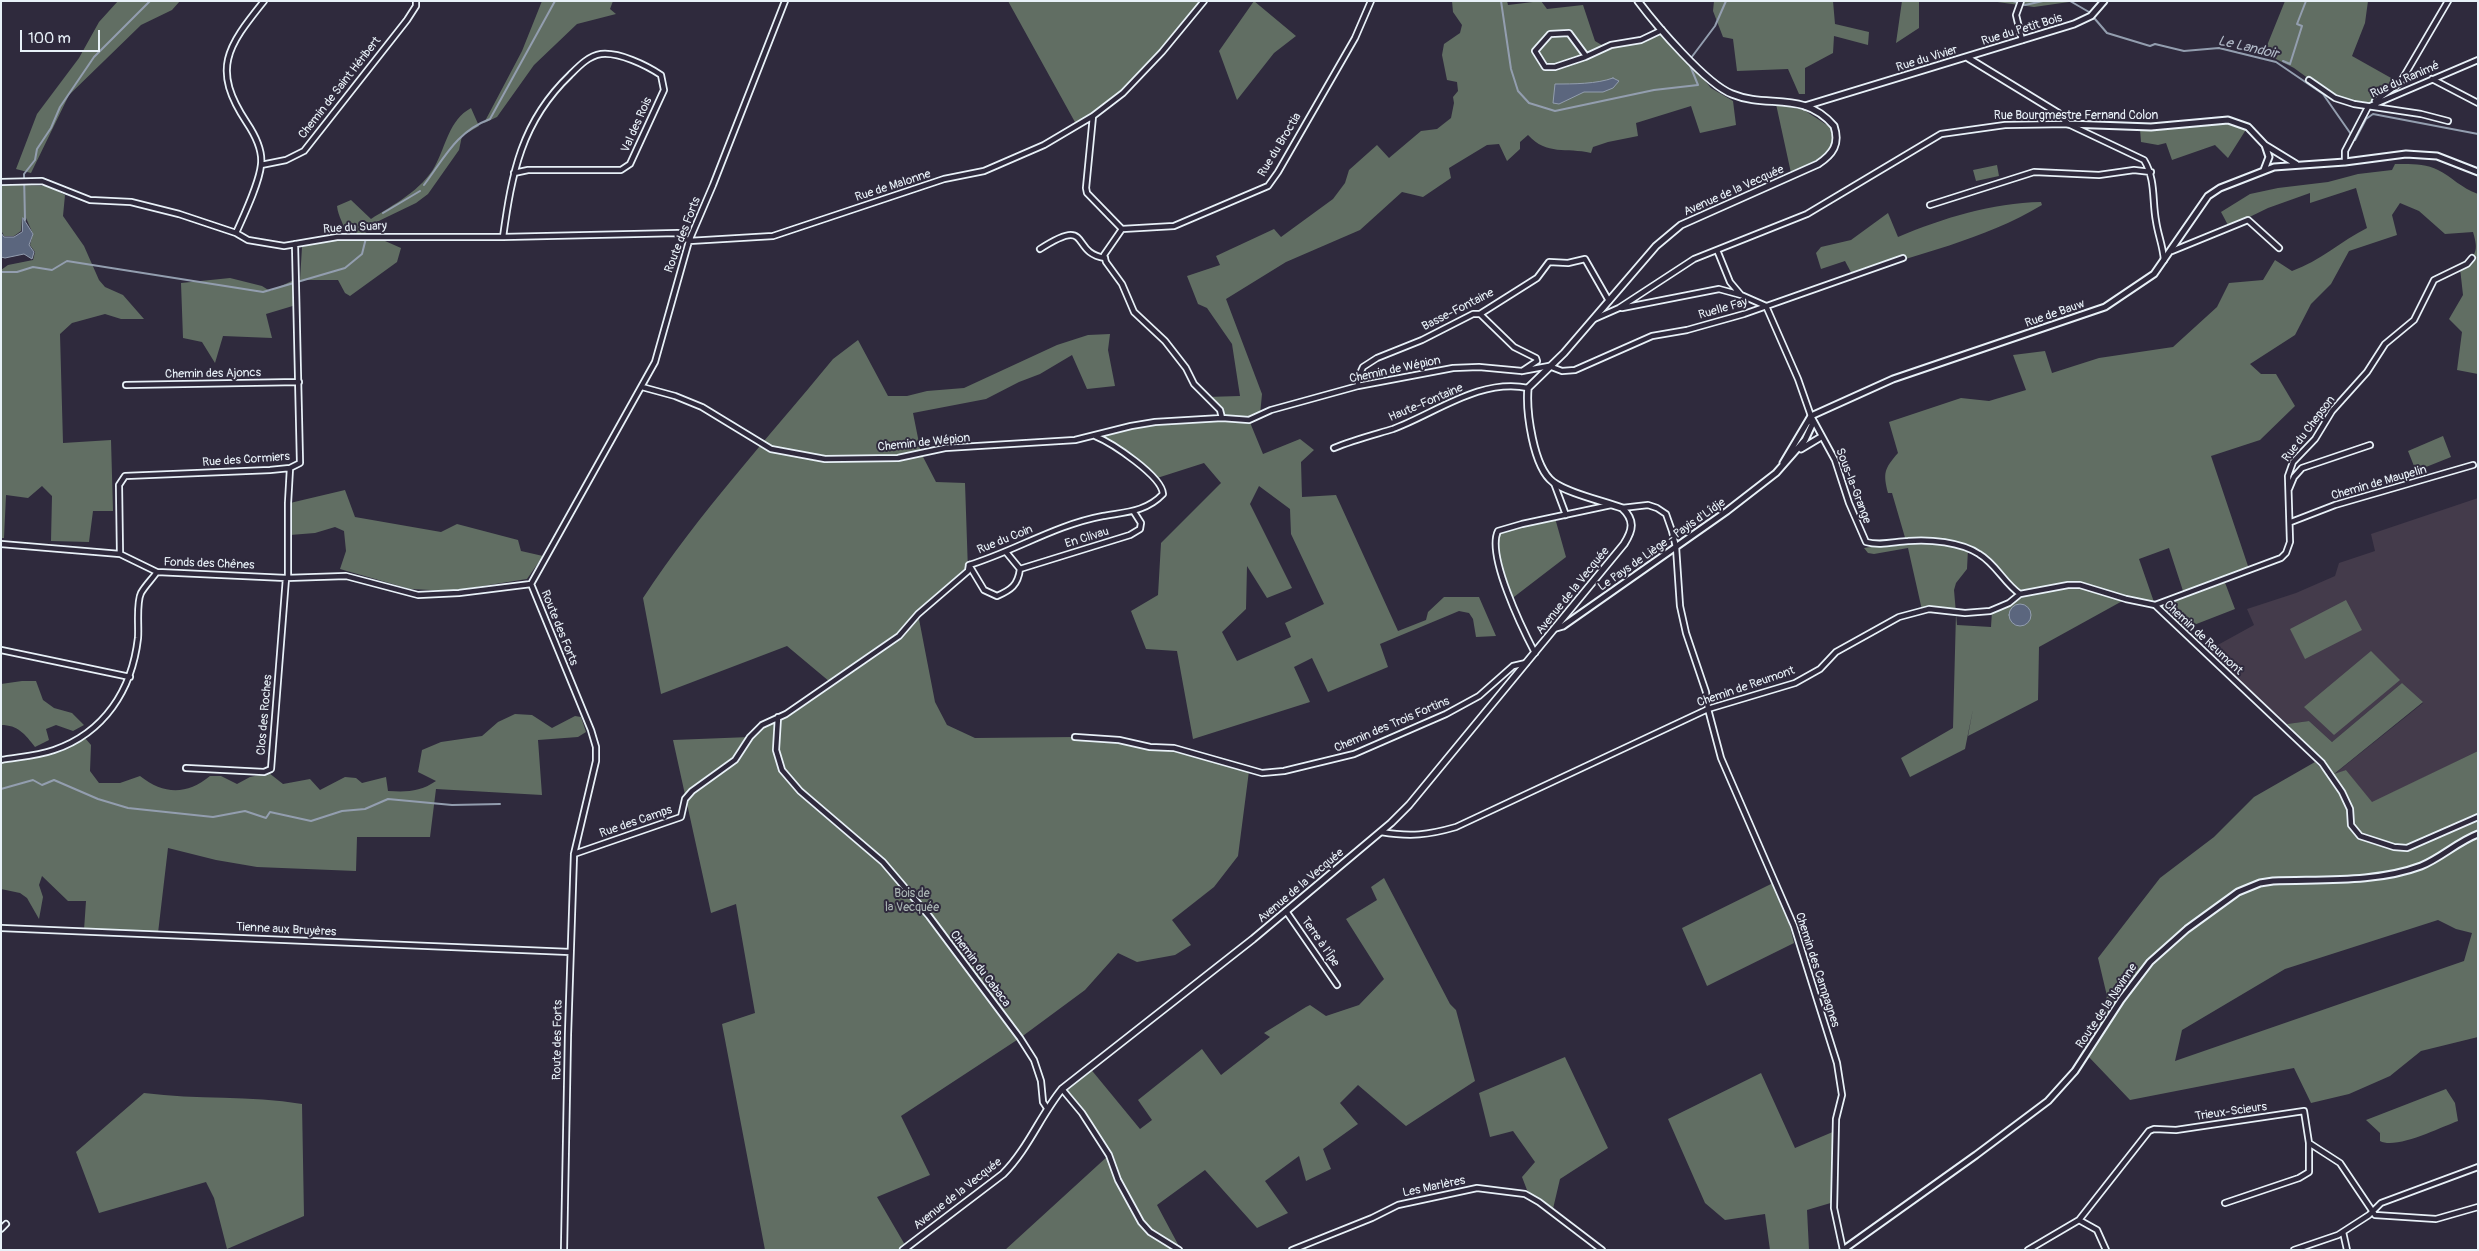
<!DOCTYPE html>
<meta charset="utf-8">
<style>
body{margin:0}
#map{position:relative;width:2479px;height:1251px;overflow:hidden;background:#2f2a3d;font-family:Pangolin,sans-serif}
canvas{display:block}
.frame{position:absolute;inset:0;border:2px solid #e8f1f8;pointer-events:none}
.scale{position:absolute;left:20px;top:30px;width:80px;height:22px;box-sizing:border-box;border:2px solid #e8f1f8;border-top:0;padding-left:6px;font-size:15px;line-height:18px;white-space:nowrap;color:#e8f1f8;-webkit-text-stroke:4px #2f2a3d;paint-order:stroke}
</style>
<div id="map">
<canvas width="2479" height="1251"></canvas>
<div class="frame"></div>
<div class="scale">100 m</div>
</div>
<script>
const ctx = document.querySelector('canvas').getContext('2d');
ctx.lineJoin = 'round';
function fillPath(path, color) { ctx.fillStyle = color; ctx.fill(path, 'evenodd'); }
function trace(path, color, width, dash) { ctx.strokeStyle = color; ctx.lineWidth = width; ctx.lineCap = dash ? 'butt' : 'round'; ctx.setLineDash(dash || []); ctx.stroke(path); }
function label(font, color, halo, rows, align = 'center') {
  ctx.font = font + ' Pangolin,sans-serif'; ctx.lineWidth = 4; ctx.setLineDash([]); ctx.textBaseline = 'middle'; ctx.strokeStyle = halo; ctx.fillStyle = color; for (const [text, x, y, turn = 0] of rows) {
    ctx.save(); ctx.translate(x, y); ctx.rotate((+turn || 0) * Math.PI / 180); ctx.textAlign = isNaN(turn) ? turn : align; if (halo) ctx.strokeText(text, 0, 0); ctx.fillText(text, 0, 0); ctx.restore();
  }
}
const built = new Path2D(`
 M2478 498V751L2372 803 2346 770 2332 776 2423 703 2402 683 2332 742 2309 721 2287 724 2205 652 2254 625 2247 609 2296 593 2335 576 2339 563 2375 551 2371 534Z`);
const green = new Path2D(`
 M118 1H180L172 10 141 25 69 95 31 173 16 169 37 114 79 58 99 22Z
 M542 1H613L610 9 616 14 577 24 534 65 497 117 484 123 522 51Z
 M1008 1H1204L1162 52 1118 95 1076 124Z
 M1254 1 1296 36 1274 53 1237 100 1219 51Z
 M1452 1H1507L1508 5 1541 1 1547 9 1583 5 1595 41 1605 47 1641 40 1662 30 1711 88 1733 101 1736 125 1700 133 1691 106 1636 123 1638 136 1608 142 1593 147 1591 153C1566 147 1547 156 1528 135L1520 142V149L1507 161 1499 144 1487 145 1449 168 1451 178 1423 197 1402 192 1360 230 1286 262 1226 299 1262 394 1260 415 1249 420 1263 454 1300 439 1314 450 1301 462 1302 497 1336 495 1398 631 1426 620 1428 612 1444 597H1479L1496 636 1476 637 1473 619 1469 613 1459 611 1380 644 1388 667 1328 692 1312 658 1294 667 1310 702 1193 739 1177 651 1146 649 1131 611 1158 595 1161 543 1221 483 1204 463 1154 479 1127 455 1094 435 1131 426 1221 418 1220 410 1206 397 1240 396 1232 344 1207 308 1198 304 1187 276 1220 265 1216 256 1274 229 1281 237 1333 199 1345 183 1349 170 1377 145 1389 158 1421 131 1437 129 1451 118 1454 103 1453 97 1458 91 1457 82 1447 80 1442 55 1444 44 1460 33 1462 25 1453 12ZM1259 486 1290 509 1291 534 1324 604 1285 623 1291 637 1237 661 1222 632 1246 609 1247 566 1267 598 1292 588 1250 504Z
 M1714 1H1833L1835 24 1869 32 1868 45 1834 36 1833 53 1805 68V94H1799L1788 69 1737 71 1733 39 1723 37 1713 11Z
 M1902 1H1919V28L1896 43Z
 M1990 1H2076L2034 7Z
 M2285 1H2368L2365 23 2352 56 2400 83 2368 107 2335 98 2294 68 2264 53Z
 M1776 104 1804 110 1830 127 1834 142 1827 155 1791 173Z
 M471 108 479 126 462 136 459 150 428 194 416 203 360 230 401 248 397 262 350 296 345 293 338 280H300L302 247 346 236C345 225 338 217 337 206L351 200 371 219C393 205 422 190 435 166 446 146 449 120 471 108Z
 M2226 123 2247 128 2228 158 2215 145 2172 160 2166 143 2158 145 2141 142 2140 129 2162 130Z
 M2395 164C2408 164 2425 163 2438 170 2452 177 2461 188 2478 194V374L2457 370 2462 332 2449 319 2463 295 2460 268C2476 255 2479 252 2473 232L2445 234 2419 211 2400 203 2392 215 2397 235 2349 251 2331 284 2311 304 2295 335 2250 364 2261 374H2276L2295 406 2260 440 2211 456 2249 569 2224 580 2235 609 2181 630 2155 605 2126 599 2039 647 2038 700 1968 736 1973 709 1965 749 1910 777 1901 758 1953 728 1956 613 1922 610 1908 548 1874 554 1868 553 1864 548 1906 541 1892 493H1888C1883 473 1884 469 1898 453L1889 422 1961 398 1989 401 2026 390 2013 355 2045 351 2052 373 2099 358 2173 347 2217 307 2229 283 2263 280 2275 260 2292 271C2320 261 2341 241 2367 228L2356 188 2310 203V193L2268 208 2229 227 2221 212 2250 194 2278 188 2328 182 2358 174 2392 170ZM2169 548 2184 594 2155 605 2139 559ZM1968 549 1993 564 2020 594 1992 611 1991 627 1957 625 1954 590 1956 583 1967 569Z
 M1997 165 1999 176 1976 181 1973 170Z
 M1 184 48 186 65 195 63 216 84 246 99 280 105 287 123 295 144 319H121L105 314 72 323 60 334 63 443 111 440 113 511H93L89 542 51 541 52 496 42 486 28 498 6 495 4 538H1V270L8 265 33 260 35 252 30 245 33 234 26 218H22L21 231 14 236H4L2 232Z
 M2041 202 2042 205C1984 240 1916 254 1853 276L1845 261 1821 269 1816 253 1821 247 1851 240 1888 213 1898 237C1943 218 1992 203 2041 202Z
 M230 278 262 286 270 291 294 280 296 305 266 314 272 338 223 336 215 363 202 342 183 338 181 283Z
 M1110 334 1108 350 1115 386 1087 389 1072 355 1040 374 1019 382 986 399 913 413 921 453 936 482 965 483 968 571 918 614 935 702 947 725 975 738 1075 737 1119 740 1150 747 1174 748 1249 771 1238 856 1214 887 1172 920 1191 945 1175 955 1137 962 1118 953 1085 990 1020 1038 901 1116 930 1175 877 1197 908 1250H765L722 1024 755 1013 736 904 711 913 673 740 750 737 830 682 787 646 661 694 643 598C699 513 769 437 833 359L858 340 888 396H907L927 391 964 388 1057 345 1088 335Z
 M2443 436 2451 457 2416 471 2408 451Z
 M345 490 355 517 441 532 457 524 518 540 521 551 543 556 527 579 451 591 410 589 340 569 346 551 344 531 335 527 315 533 290 535V503Z
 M1555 518 1566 557 1510 600 1497 555 1498 530Z
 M2346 600 2362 630 2305 659 2290 629Z
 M2371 651 2400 680 2334 735 2304 707Z
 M22 681H36L43 700 54 708 72 713 84 725 73 731 56 725 46 729 49 740 35 747C25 734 18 725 1 725V684Z
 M2402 683 2423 702 2334 774 2346 770 2372 802 2478 751V1037L2421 1051 2390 1076 2349 1094 2311 1103 2294 1068 2130 1100 2087 1055 2097 1034 2107 996 2098 958 2160 878 2214 837 2254 797 2315 762 2330 778 2347 805 2322 763 2287 724 2309 721 2332 742ZM2438 920 2456 929 2472 933 2464 961 2175 1061 2182 1030 2285 969Z
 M515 714 532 715 552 728 575 716 581 717 586 732 578 737 538 740 542 795 436 789 430 837H357L356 871 257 867 216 860 168 848 158 933 84 930 86 901H68L42 876 39 885 43 897 39 919 27 898 20 893 1 889V763L33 758 74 738H85L91 745 90 771 99 783H120L140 776C164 795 187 795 210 776H221L237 784 250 777 269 773 283 784 310 779 320 790 345 777 356 778 362 783 386 777 388 791C407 792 420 792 436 781L418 772 422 750 441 742 482 736 498 722Z
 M1384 878 1450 1004 1456 1010 1475 1081 1406 1126 1358 1085 1340 1103 1358 1124 1323 1149 1331 1169 1306 1181 1299 1156 1265 1181 1288 1213 1257 1228 1205 1170 1157 1205 1181 1250H1005L1109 1155 1062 1089 1089 1067 1140 1129 1152 1120 1138 1100 1202 1049 1221 1075 1270 1037 1264 1033 1306 1007 1310 1005 1326 1016 1359 1005 1384 979 1346 919 1377 900 1371 887Z
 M1773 883 1787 915 1794 943 1707 986 1682 928Z
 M1565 1057 1608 1148 1560 1179 1552 1213 1527 1190 1522 1177 1535 1162 1513 1131 1490 1137 1479 1093Z
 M1761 1073 1795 1148 1835 1131 1834 1202 1807 1210 1809 1250H1770L1765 1214 1725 1220 1705 1203 1668 1119Z
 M2446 1089 2455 1103 2458 1121C2441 1127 2396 1150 2380 1141V1133L2366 1120Z
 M144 1093C197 1100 250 1095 302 1104L304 1216 227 1249 214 1198 206 1182 99 1213 76 1152Z`);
const water = new Path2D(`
 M1613 78 1619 81 1613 88 1603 92H1584L1559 104 1553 103 1555 84C1573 84 1597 84 1613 78Z
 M23 218 33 234 29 245 34 252 32 259 24 254 5 258 1 257V233L4 237H14L22 232Z
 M2009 615a11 11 0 1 1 22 0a11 11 0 1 1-22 0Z`);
const stream = new Path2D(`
 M1501 1 1511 69 1518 91 1529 103 1555 111 1654 90 1698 85 1689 63
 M2013 1 2025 5 2043 1
 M2070 1 2089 12 2107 33 2150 46 2155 44 2184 51 2219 48 2276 62 2323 94 2355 140 2366 119 2373 114 2478 134
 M1691 58 1715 26 1726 1
 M2283 61 2290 64 2302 26 2297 24 2306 1
 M424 185C445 157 456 132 490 119L555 1
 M383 213 420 191
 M25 220 24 174 35 160 37 149 51 128 60 107 94 57 150 1
 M1 272H17L33 267 52 270 67 261 263 292 345 268 362 254 366 238
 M1 789 33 780 42 785 54 780 98 799 128 808 213 817 245 811 266 818 270 812 311 821 342 811 365 809 388 799 452 805 500 804`);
const minor = new Path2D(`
 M2021 1 2016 15 2022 40
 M1586 56 1569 33 1550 34 1535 51 1545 67H1555L1585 57 1611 45 1641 40 1662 30
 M2432 79 2478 103
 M2309 80 2335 98 2354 104 2421 114 2448 121
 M2375 101 2400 83 2448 1
 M1093 116 1086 188 1087 193 1122 229
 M2345 162V151L2368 107 2478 60
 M261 165 286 160 304 151 407 20 416 6V1
 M1 182 42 181 90 200 131 202 179 214 236 233 248 240 284 246 337 237H503L678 233 689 241 773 236 944 179 984 171 1044 145 1093 116 1123 93 1162 52 1204 1
 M1930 205 2034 172 2099 175 2134 170 2151 172
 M236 233C244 215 259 184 261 165 263 150 255 135 247 123 211 69 227 47 264 1
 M503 237C512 173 521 122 570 75 578 67 588 56 601 54 619 52 646 65 661 75L664 90 630 164 621 170H528L514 173
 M295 244 300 463 290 468 270 470 125 476 119 485 120 554 157 572 286 578 346 576 418 595 459 593 531 584
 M1040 249C1093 215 1069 253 1105 258
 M1717 250 1730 282 1741 295 1766 306
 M2172 251 2248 220 2279 248
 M1766 306 1798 379 1811 416 1835 460 1849 503 1866 542C1880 546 1893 542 1908 541 1929 539 1961 542 1979 554 1996 564 2004 583 2020 594
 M1622 308 1719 289 1741 295
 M1480 314 1514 347 1536 358 1537 361 1522 371
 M1594 319 1619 308 1694 259 1807 214 1941 134 2005 125 2068 124 2144 160C2156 180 2152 200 2156 221 2158 235 2163 246 2164 260
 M126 385 299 382
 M1358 386V378L1363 367 1377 358 1422 340 1473 314H1480L1537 278 1549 262 1568 263 1585 259 1609 301
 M642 387 675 396 702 407 771 449 825 459 898 458 945 448 1075 440 1131 426 1155 422 1222 418 1249 420 1271 410 1358 386 1453 368 1479 367 1522 371 1549 366 1562 371 1575 370 1652 336 1687 330 1744 314 1903 258
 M1222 418 1220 410 1194 384 1186 368 1165 341 1134 312 1122 284 1106 262 1104 255 1122 229 1174 226 1268 186 1278 172 1355 38 1371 1
 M1334 448C1353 440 1373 435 1393 429 1436 413 1480 378 1528 388
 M1554 483 1566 515
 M2289 489 2294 477 2302 468 2370 445
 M1622 508 1648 505 1657 508 1666 514 1672 531 1676 547 1680 606 1686 633 1706 692 1708 709 1721 758 1794 926 1837 1063 1842 1095 1836 1119 1834 1208 1843 1250
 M2291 522 2335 505 2473 465
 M1 544 120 554
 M1006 552 1020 569 1130 535 1140 529 1141 523 1134 512
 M969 565 984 590 997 596C1011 590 1018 585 1020 569
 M288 578V503L290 468
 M531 584 591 730 596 747V761L574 854 568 1034 564 1250
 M531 584 655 362 689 241 713 185 785 1
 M2155 605 2281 558 2286 553 2290 542 2288 476 2293 462 2315 439 2332 411 2367 372 2385 344 2414 320 2434 280 2467 264 2472 258
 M1 650 130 677
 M1535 653C1523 630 1486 555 1498 531L1522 524 1611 505
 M778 717 776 750 782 770 800 791 883 862 929 916 1020 1038 1034 1060 1041 1081 1043 1102 1047 1108
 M1075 737 1119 740 1150 747 1174 748 1262 773 1284 771 1354 754 1446 714 1479 696 1513 666 1526 663
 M1 760C18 757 37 756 54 750 104 733 132 690 138 638 139 627 136 603 141 593 145 586 152 579 157 572
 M186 768 264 772 271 769 286 578
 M1381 832C1411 837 1428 835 1456 827L1708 709 1795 683 1820 669 1836 652 1899 617 1929 609 1965 613 1990 611 2009 603 2020 594 2068 585H2080L2126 599 2155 605 2322 763 2342 792 2350 809 2351 825 2360 836 2394 847 2407 848 2478 817
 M574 854 681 817 685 799 692 791 735 760 750 737 762 725 786 714 899 636 918 614 968 571 969 565C1015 551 1055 525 1103 516 1125 512 1146 512 1163 494 1162 476 1112 443 1095 436
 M1286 911 1337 985
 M1 928 570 952
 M1062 1089 1082 1113 1109 1155 1118 1180 1141 1222 1150 1232 1179 1250
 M2225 1203 2299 1178 2309 1172V1143
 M2079 1220 2097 1230 2106 1250
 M1 1229 6 1224
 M2343 1232 2347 1250
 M1292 1250 1372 1218 1398 1205 1477 1188 1525 1194 1539 1202 1602 1250
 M2028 1250 2079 1220 2149 1131 2154 1129 2176 1130 2304 1111 2309 1143 2340 1163 2375 1215 2436 1219 2478 1207
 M2294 1250 2338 1235 2369 1215 2381 1203 2478 1167`);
const tertiary = new Path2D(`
 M1968 58 2058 113 2068 124 2151 127 2228 120 2248 127 2265 145 2296 164
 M1805 106 2074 24 2091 16 2104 1
 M2264 170 2269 157 2265 145
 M1811 416 1893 379 2105 307 2154 274 2208 196 2220 188 2274 167 2345 162 2406 154 2437 156 2478 172
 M1801 449 1821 437
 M1783 463 1811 416
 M1556 628 1563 626 1727 511 1776 473 1805 440 1812 425 1811 416
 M1843 1250 1976 1155 2048 1101 2075 1071 2121 1000 2150 962 2187 929 2238 892 2260 883 2273 881C2321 879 2376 883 2421 866 2441 858 2457 842 2478 834`);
const secondary = new Path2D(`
 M903 1250 1003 1174C1028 1149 1040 1116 1062 1089L1253 939 1391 823 1409 805 1624 544C1633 530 1635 520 1622 508 1603 501 1567 493 1553 482 1533 467 1526 411 1528 388L1564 353 1656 246 1681 225 1818 164C1833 154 1840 144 1834 126 1803 90 1768 109 1732 94 1706 84 1656 25 1638 1`);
const streetNames = [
 ["Rue du Petit Bois",2022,30,-17],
 ["Rue du Vivier",1927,59,-17],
 ["Rue du Ranimé",2405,80,-24],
 ["Chemin de Saint Héribert",340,88,-52],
 ["Rue Bourgmestre Fernand Colon",2076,116],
 ["Val des Rois",637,125,-66],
 ["Rue du Broctia",1280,145,-59],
 ["Rue de Malonne",893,186,-18],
 ["Avenue de la Vecquée",1734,191,-24],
 ["Rue du Suary",355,228,-3],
 ["Route des Forts",683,235,-69],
 ["Ruelle Fay",1723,309,-16],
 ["Basse-Fontaine",1458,310,-27],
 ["Rue de Bauw",2055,314,-19],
 ["Chemin de Wépion",1395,370,-12],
 ["Chemin des Ajoncs",213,374,-1],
 ["Haute-Fontaine",1426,403,-23],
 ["Rue du Chepson",2309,429,-53],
 ["Chemin de Wépion",924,443,-6],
 ["Rue des Cormiers",246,460,-4],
 ["Chemin de Maupelin",2379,483,-16],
 ["Sous-la-Grange",1853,486,69],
 ["En Clivau",1087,538,-17],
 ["Rue du Coin",1005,540,-22],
 ["Le Pays de Liège - Payis d'Lîdje",1662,545,-35],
 ["Fonds des Chênes",209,564,2],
 ["Avenue de la Vecquée",1573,591,-51],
 ["Route des Forts",559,628,68],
 ["Chemin de Reumont",2203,638,43],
 ["Chemin de Reumont",1746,687,-19],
 ["Clos des Roches",265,715,-85],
 ["Chemin des Trois Fortins",1392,725,-23],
 ["Rue des Camps",636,822,-19],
 ["Avenue de la Vecquée",1301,886,-40],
 ["Tienne aux Bruyères",286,930,3],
 ["Terre à l'Îpe",1320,942,55],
 ["Chemin du Cabaca",980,969,53],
 ["Chemin des Campagnes",1817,970,72],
 ["Route de la Navinne",2107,1006,-56],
 ["Route des Forts",558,1040,-89],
 ["Trieux-Scieurs",2231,1112,-8],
 ["Les Marlères",1434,1187,-12],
 ["Avenue de la Vecquée",958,1194,-38]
];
const parkNames = [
 ["Bois de",912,894],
 ["la Vecquée",912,908]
];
const waterNames = [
 ["Le Landoir",2248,48,13]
];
fillPath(built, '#443b4b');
fillPath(green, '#616e63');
fillPath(water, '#5b667e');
trace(water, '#939eaf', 1);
trace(stream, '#939eaf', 2);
trace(minor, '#e8f1f8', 8);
trace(tertiary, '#e8f1f8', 9);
trace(secondary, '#e8f1f8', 9);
trace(minor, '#2f2a3d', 4.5);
trace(tertiary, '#2f2a3d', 5);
trace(secondary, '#2f2a3d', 5.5);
label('12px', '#e8f1f8', '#2f2a3d', streetNames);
label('12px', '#abb6b5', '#2f2a3d', parkNames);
label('italic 14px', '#b0b9c7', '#2f2a3d', waterNames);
</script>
